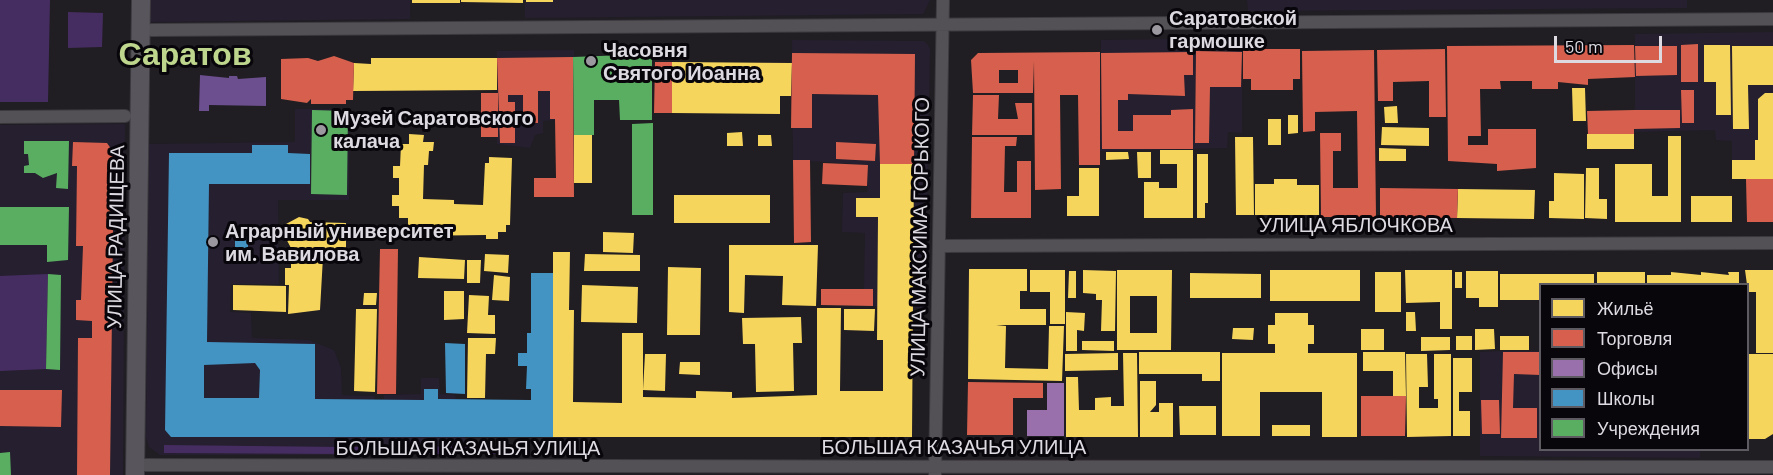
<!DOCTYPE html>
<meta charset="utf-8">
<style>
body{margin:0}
#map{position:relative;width:1773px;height:475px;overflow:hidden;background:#201d23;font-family:Barlow,sans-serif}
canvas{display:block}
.legend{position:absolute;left:1539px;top:283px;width:210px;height:168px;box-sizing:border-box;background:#08060b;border:2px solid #5d5b61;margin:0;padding:8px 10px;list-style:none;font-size:18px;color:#dddae2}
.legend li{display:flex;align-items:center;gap:12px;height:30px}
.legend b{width:30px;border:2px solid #5d5b61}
.scale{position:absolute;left:1554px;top:36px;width:108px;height:27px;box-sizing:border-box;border:3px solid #dddae2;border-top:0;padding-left:8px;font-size:18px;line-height:21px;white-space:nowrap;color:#dddae2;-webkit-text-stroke:4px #08060b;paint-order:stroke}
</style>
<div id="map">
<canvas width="1773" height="475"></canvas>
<ul class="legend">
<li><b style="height:16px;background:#f6d55c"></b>Жильё</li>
<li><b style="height:16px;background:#d6604d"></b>Торговля</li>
<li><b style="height:16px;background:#9970ab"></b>Офисы</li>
<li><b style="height:16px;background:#4393c3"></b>Школы</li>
<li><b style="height:16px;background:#5aae61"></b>Учреждения</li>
</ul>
<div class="scale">50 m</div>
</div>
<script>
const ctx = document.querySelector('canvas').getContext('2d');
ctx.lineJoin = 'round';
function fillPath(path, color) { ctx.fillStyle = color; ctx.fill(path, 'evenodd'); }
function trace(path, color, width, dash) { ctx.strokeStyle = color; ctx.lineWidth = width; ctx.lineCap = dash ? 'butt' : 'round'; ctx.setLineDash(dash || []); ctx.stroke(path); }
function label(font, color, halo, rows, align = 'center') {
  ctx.font = font + ' Barlow,sans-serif'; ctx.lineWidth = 6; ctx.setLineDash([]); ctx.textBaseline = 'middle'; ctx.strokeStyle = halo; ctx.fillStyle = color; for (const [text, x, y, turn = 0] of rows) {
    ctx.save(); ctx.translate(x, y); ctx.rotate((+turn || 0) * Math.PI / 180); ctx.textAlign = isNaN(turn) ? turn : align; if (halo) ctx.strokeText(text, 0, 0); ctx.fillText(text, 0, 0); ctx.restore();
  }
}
const built = new Path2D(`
 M151 0H410V19L151 22Z
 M525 0H930L923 14 525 18Z
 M1247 0H1687V8L1248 11Z
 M1773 32V179H1732V141L1716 140 1715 130 1635 132V34Z
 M1242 38V133L1228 132 1227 148 1100 151 1101 40Z
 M792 40 924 41 928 45 930 49 925 308 877 307 873 306V289H864L865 233 842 232 843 193 867 192 868 165 793 160Z
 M574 50V119L543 121V133L535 135 530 148 497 144V51Z
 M295 109H350L349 200H278L279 284H231L230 312 251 313 252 338 309 340 334 350 341 368 342 395 374 396 375 400 384 399V395L421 394V378H439L440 394 455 395 456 399 465 400V446L375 444V455H160L149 447 146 437 149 144 295 142Z
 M125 124 123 475H0V125Z
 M1502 351H1540V450H1700V458L1480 456V352Z`);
const green = new Path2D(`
 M0 0H50L48 102H0Z
 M68 12 103 13 102 47 68 48Z
 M48 274 46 369 0 371V276Z
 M164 445 343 447V454L164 453Z
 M517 446V454H349V447Z`);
const water = new Path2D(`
 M200 75 229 78V76H237L238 79 266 77V106L209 105V111H199Z`);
const homes = new Path2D(`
 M412 0H460V3H412Z
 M461 0H523V3L461 2Z
 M526 0H553V2H526Z
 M1704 45H1730L1731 115H1716V82H1704Z
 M1732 46H1773V85H1748L1749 129H1733Z
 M371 58H497V90L353 91 354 63 371 64Z
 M672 62 792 63 791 96H780V114L672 113Z
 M1572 88H1585L1586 121H1573Z
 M1765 93H1773V179H1732V160H1755V140H1758V99Z
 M1397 106 1398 123H1385L1384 107Z
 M1288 115H1298V133L1288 134Z
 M1268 119H1281V145H1268Z
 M1382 127 1429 128V146L1381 145Z
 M742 132 743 146H727V133Z
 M409 134 424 135 423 142H434L433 151H429L428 165H424L423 199 454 200V204L483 205 485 163H489V157L512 158 510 225H506V232H498V239H486V235L408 236V218H399V206H392V195H399V178H393V166H400L401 144H409Z
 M1587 134H1634V149H1587Z
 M574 135H592V183H574Z
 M758 135H771L772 146H758Z
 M1668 136H1681V222H1615V164H1652V196H1668Z
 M1235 137H1253L1254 215H1236Z
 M1379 148 1406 149V161H1379Z
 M1160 150H1193V218H1144V182H1159V188H1177V164H1160Z
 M1106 152H1128L1129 159 1106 160Z
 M1137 152H1151V178H1138Z
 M1197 154H1208V203H1205V218H1197Z
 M880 164H914L912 437H553V252H570L569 310H574L573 402 622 403V333H643V397L696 398V391L732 392V398L817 395V308H841L840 391H883V340H877L878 217H856V198H880Z
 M1079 168H1099V216H1067V196H1079Z
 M1586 168H1599V199H1607V219L1585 218Z
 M1554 173 1584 174V219L1549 218V201H1554Z
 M1274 179H1297V185H1319V215H1255V184H1274Z
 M1458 189 1535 190 1534 219 1457 218Z
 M674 195H770V223H674Z
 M1691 196H1732V222H1691Z
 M299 217 308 219 310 222 346 223V256L323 257 320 310 288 314 289 285H285V268H291V248L283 233 286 224Z
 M603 232 634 233 633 253 603 252Z
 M729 245H818L816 306 782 305 783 276 745 275 744 313 729 312Z
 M485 254 509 255 508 273 484 271Z
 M585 254 640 255V271H584Z
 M419 257 465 260 464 279 418 278Z
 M467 260H481L480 283H467Z
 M668 267 701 268 700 335H667Z
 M969 269H1027V291H1020V309H1046V325H996L1006 326 1005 368 1048 369 1049 326H1064L1062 381 968 379Z
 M1030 270H1065V324H1050V292H1030Z
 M1083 270 1116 271 1115 331H1101L1102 300H1096V294L1083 293Z
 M1117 270H1172L1171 350H1117ZM1130 296H1157V333H1130Z
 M1270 270H1360V301H1270Z
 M1405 270H1452V329H1440V302L1406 303Z
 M1745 270H1773V353H1756V292H1748Z
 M1069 271H1076V298H1068Z
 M1466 271H1498V307H1479V298H1466Z
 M1375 272H1401V312H1375Z
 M1455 272H1462V288H1455Z
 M1597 272H1645V284H1597Z
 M1671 272 1701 275V272L1729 275 1728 272H1739V284H1647V275H1671Z
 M1190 273 1261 274V298H1190Z
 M1500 274H1594V284H1540V300H1500Z
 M494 275 510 277 509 301 492 300Z
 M233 285 286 286V312L233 310Z
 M582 285 638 287 637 323 581 322Z
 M444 291H464V319L444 320Z
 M364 293H377L376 305H363Z
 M469 295 489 296 488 315H495V334L467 333Z
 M356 309H377L375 392 354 391Z
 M844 309H875L874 331 844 330Z
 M1066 312 1085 313 1084 331 1077 330V351H1066Z
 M1406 312H1415L1416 331H1406Z
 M1275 313H1308V325H1314V344H1308V353H1357V437H1322V392H1260V436H1222V353H1275V344H1268V325H1275Z
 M801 317 802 343H793L794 391 756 392 755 344H743L742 318Z
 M1233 328H1254L1253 340 1232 339Z
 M1361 329H1384V350H1361Z
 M1475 329H1494L1495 349 1475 350Z
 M1456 336H1472V350H1456Z
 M1500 336H1529V350H1500Z
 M1421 337H1450V350L1421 351Z
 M468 338H496L495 354H486L485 398H467Z
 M1082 341H1114V351L1082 350Z
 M1139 352H1220V381H1202V374H1139Z
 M1363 352H1405L1406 396H1393V371H1363Z
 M1118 353V370L1065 371V354Z
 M1123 353H1137L1138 437H1066V377H1078L1079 410H1095V398L1111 397V406H1124Z
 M645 354H666L665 391 643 390Z
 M1406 354H1427L1428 387H1419V408H1438V399H1434V354H1451V436L1407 437Z
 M1748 354H1773V434L1765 439H1748Z
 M1453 358H1472V392H1459V411H1470V436H1453Z
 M680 362H700V375L679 374Z
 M1140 381H1156V405L1150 412H1159V403H1173V437H1140Z
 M1179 406H1216V435H1180Z
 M1272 425H1310V436H1272Z`);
const shops = new Path2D(`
 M1698 44V82H1681V45Z
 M1634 45 1635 77 1588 79V85L1558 82V89H1532V81H1500L1501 89H1480L1481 136H1468V145H1488V129H1536V168L1497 171V164L1448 161 1447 46Z
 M1635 46H1677V75L1636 76Z
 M1243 49H1300V79H1293V90H1251V79H1243Z
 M1445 49 1446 117H1429V81L1393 82V101H1378L1377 50Z
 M1374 50 1376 217H1321L1320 133H1341V151H1333V188H1358L1357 111 1315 112V131L1303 132 1302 51Z
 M1196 51 1242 52 1241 87H1210L1209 143H1195Z
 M1100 52V165H1079L1078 95H1060L1061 189 1035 190 1034 61 1033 93H973L971 60 978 53ZM999 70H1018V83H999Z
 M1193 52V75H1184L1185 96 1128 94V100H1118V131H1133V115H1171V110L1193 109V149H1102L1101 53Z
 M792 53 915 54 914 164H880L878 95 812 94V128H791Z
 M334 56 354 63 353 100H346V104H311V99L307 103 281 99V59L308 58 318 61Z
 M573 57 574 197H534V178H556L555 119H550V91H538V123H523V95H508V102H515V143H500L497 58Z
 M655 62H672V113H654Z
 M1681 90H1694V123H1682Z
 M481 93H498V137H481Z
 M973 95H999L998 119H1018L1015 103H1032V135H972Z
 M1634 110H1680V128L1634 129V134H1588L1587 111Z
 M972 137H1017L1016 146H1005L1004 192H1017V161H1031V218H971Z
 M73 142 107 143 114 153 110 475H77L78 338H92V321L76 320V300H81L83 246H76L77 166H72Z
 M836 142 876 144 875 161 836 159Z
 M793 160H810L811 242 794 243Z
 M823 163 868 165 867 186 822 184Z
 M1746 179H1773V222H1747Z
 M1380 188 1458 189 1457 218 1380 217Z
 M380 249H398L396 394H377Z
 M821 289H873V306L821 305Z
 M1503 352H1540V375L1514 374 1513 408H1537V438H1501Z
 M968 382 1043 383V398H1013V435H967Z
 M0 390H62L61 427 0 426Z
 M1361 396H1406L1405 436H1361Z
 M1481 400H1499L1500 434H1482Z`);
const offices = new Path2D(`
 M1047 383H1064V436H1027V410H1047Z`);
const schools = new Path2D(`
 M252 145H288V153L310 154V184H209L207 342 315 344V399L424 400V389H438V399L531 400V389H526L527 366H518V353H527V333H531V273H553V437H171L165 430 169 153H252ZM255 363 260 370 259 398H204V365Z
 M235 236H248V260H235Z
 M445 343 465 344V394L446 393Z`);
const public = new Path2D(`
 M652 54V120H620L619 100H594V135H574L573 57Z
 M312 110 348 111 347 195 311 194Z
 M653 123V215H632V124Z
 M24 141H69L68 189 56 188 57 173 43 178 35 173H24V166L29 165 28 154H24Z
 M0 207H69L68 260 47 262V245H0Z
 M48 274 61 275 60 370 46 369Z
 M10 452 11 475H0V453Z`);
const street = new Path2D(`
 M151 30 1773 19
 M0 117 125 116
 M939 246 1773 243
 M135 465C681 468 1227 466 1773 467
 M935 475 943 0`);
const secondary = new Path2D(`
 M135 475 141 0`);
const markers = [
 [1157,30,6,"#9b989f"],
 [591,61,6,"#9b989f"],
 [321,130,6,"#9b989f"],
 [213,242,6,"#9b989f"]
];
const poiNames = [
 ["Саратовской",1169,18],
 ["гармошке",1169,41],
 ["Часовня",603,50],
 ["Святого Иоанна",603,73],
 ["Музей Саратовского",333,118],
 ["калача",333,141],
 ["Аграрный университет",225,231],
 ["им. Вавилова",225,254]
];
const streetNames = [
 ["УЛИЦА ЯБЛОЧКОВА",1356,225],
 ["УЛИЦА РАДИЩЕВА",116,237,-89],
 ["УЛИЦА МАКСИМА ГОРЬКОГО",920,237,-89],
 ["БОЛЬШАЯ КАЗАЧЬЯ УЛИЦА",954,447],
 ["БОЛЬШАЯ КАЗАЧЬЯ УЛИЦА",468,448]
];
const townNames = [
 ["Саратов",185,54]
];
fillPath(built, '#251f2f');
fillPath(green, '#462d61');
fillPath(water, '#6c4f8e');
fillPath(homes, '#f6d55c');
fillPath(shops, '#d6604d');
fillPath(offices, '#9970ab');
fillPath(schools, '#4393c3');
fillPath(public, '#5aae61');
trace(street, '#3c393f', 14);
trace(secondary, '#3c393f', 20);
trace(street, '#535156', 12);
trace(secondary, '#58555c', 18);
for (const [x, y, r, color] of markers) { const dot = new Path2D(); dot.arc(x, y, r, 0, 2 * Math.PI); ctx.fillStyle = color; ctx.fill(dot); trace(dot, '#08060b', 2); }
label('bold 20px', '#dddae2', '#08060b', poiNames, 'left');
label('20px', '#dddae2', '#08060b', streetNames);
label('bold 32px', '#bdd58c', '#08060b', townNames);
</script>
